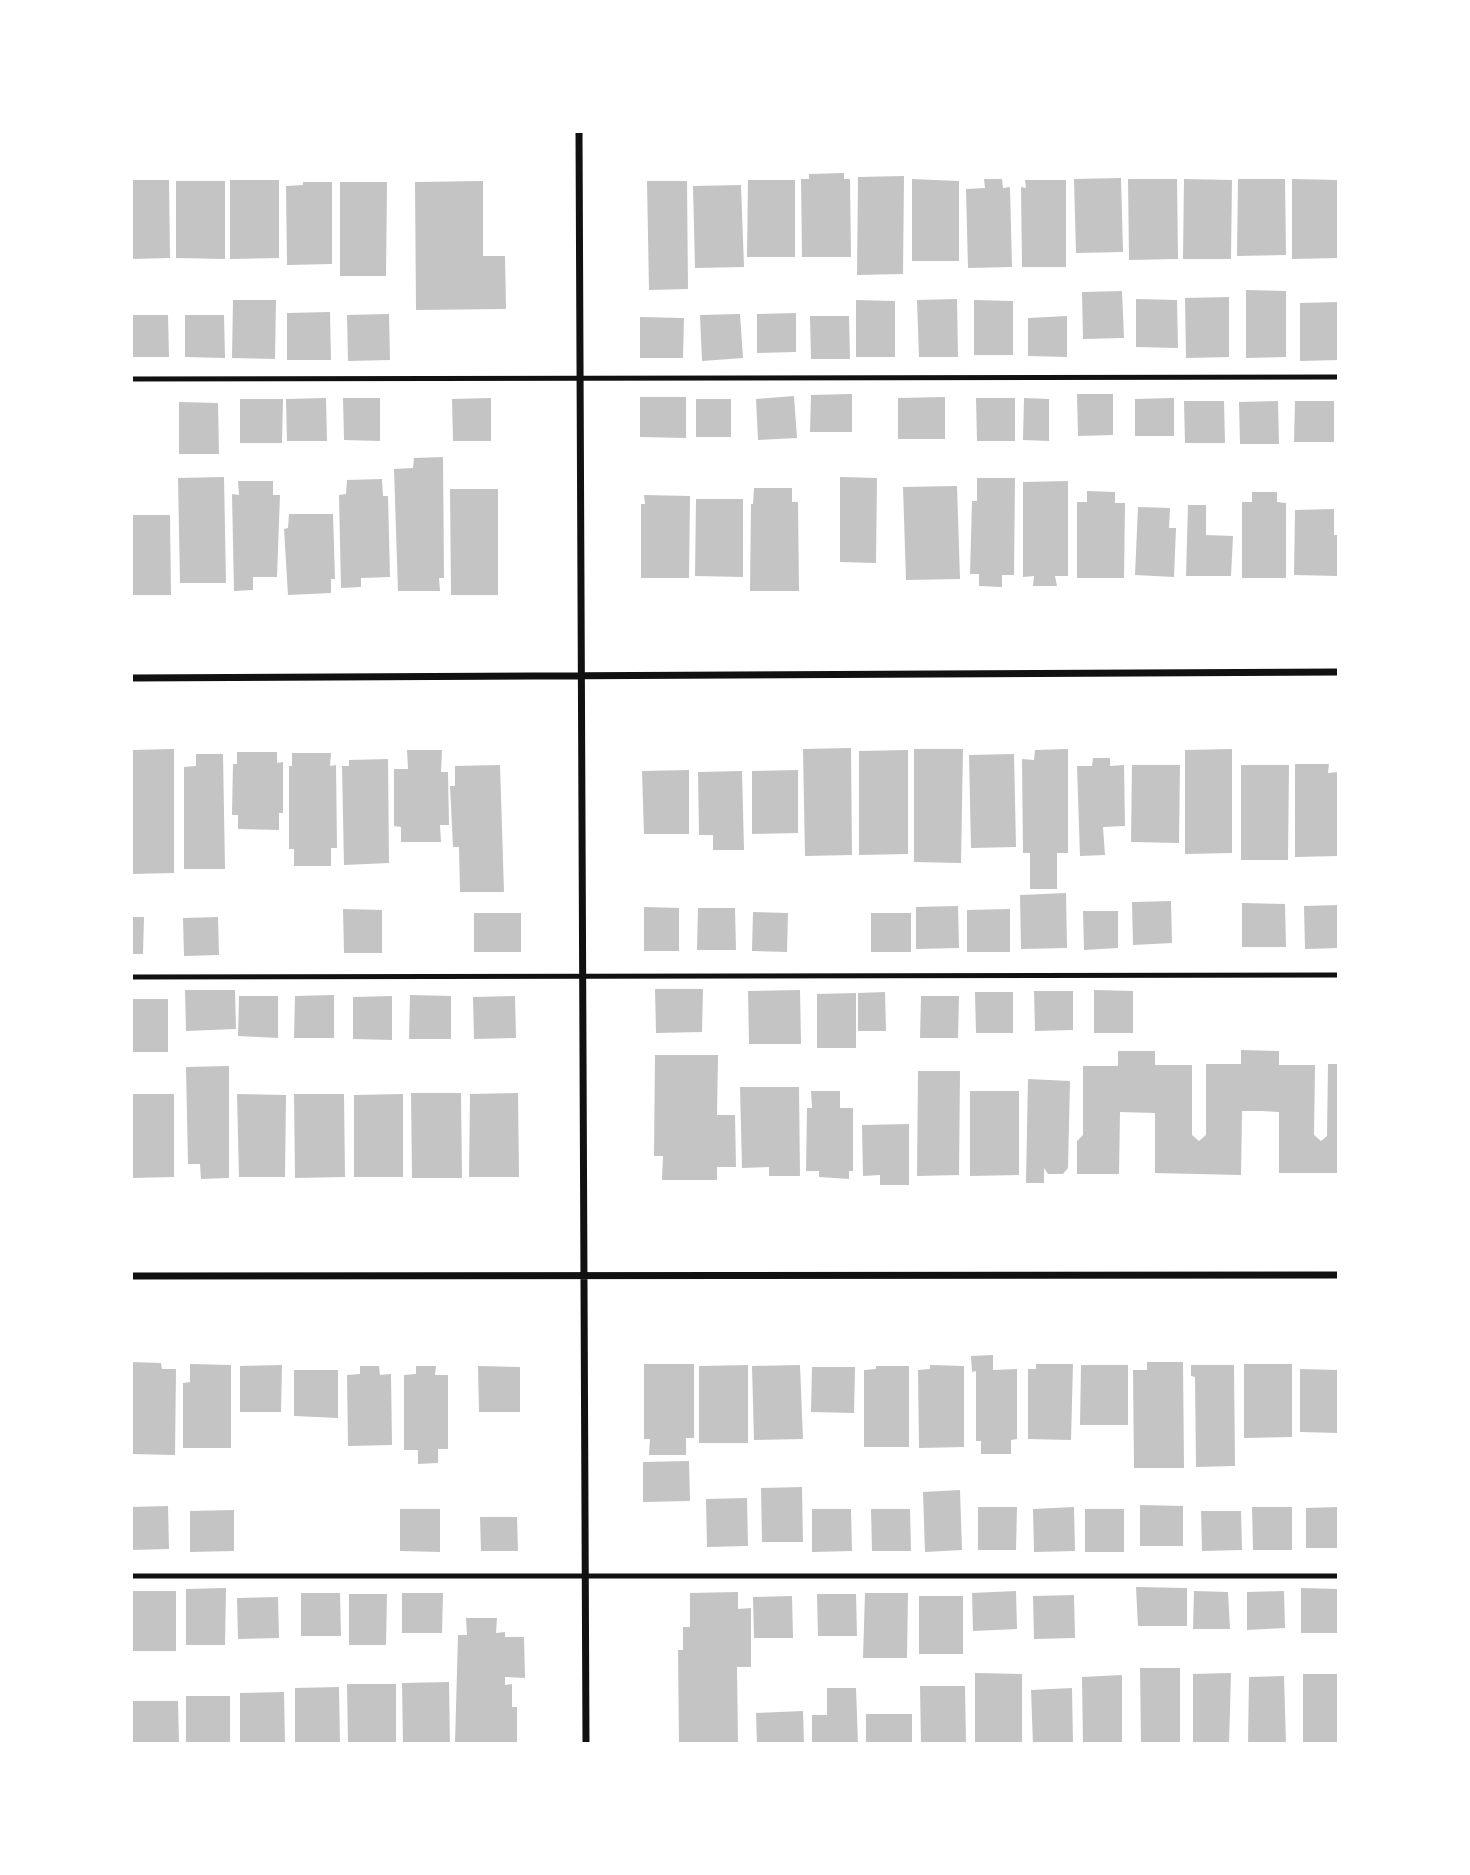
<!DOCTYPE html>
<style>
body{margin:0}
#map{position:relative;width:1470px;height:1875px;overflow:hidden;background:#fff;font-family:Georgia,serif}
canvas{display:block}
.frame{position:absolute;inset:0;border:133px solid #fff;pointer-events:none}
</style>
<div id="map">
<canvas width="1470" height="1875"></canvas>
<div class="frame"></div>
</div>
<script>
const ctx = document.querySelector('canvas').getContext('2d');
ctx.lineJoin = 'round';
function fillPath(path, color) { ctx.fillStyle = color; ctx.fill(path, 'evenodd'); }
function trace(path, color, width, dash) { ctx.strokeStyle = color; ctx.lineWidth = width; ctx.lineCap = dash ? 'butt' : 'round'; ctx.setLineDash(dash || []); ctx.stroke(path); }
const building = new Path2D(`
 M844 173V179H850L851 257H802L801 179H809V174Z
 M904 176 903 274 857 275 858 177Z
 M1121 178 1123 252 1076 253 1074 179Z
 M912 179 959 181V261H912Z
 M984 179H1002L1003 188 1010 187 1012 267 968 268 966 189 985 188Z
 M1128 179H1177L1178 259 1129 260Z
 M1184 179 1232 180 1231 259H1183Z
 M1238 179H1285L1286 255 1237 256Z
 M1292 179 1339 180V258L1292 259Z
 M131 180H169L170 258 131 259Z
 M230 180H279V258L230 259Z
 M748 180H795V257H747Z
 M1025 180H1066V267H1022L1021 187 1026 188Z
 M176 181H225V259L176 258Z
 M483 181V256H505L506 309 416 310 415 182Z
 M647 181H687L688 289 649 290Z
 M303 182H332V264L287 265 286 186 303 185Z
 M340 182H387L386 276H340Z
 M741 185 744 267 695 268 693 186Z
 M1246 290 1286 291V357L1246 358Z
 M1122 291 1124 338 1083 339 1082 292Z
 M1229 297V357L1186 358 1185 298Z
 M957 299 958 357H919L917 300Z
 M1136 299 1177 300 1178 348 1136 347Z
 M233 300H276L275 359 232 358Z
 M856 300 895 301V357H856Z
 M974 300 1013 301V355H974Z
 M1339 302V360L1300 361V303Z
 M330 312 331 360H287V313Z
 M796 313V352L757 353V314Z
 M389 314 390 360 348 361 347 315Z
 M740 314 743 358 702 361 700 315Z
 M131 315H168L169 357H131Z
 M185 315H224L225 358 185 357Z
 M810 316H849L850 359H811Z
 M1067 316V357L1028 356V318Z
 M640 317 684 318 683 358H640Z
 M852 394V432H810L811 395Z
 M1077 394H1113V435L1078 436Z
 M794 396 797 438 758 440 756 399Z
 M640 397H686V438L640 437Z
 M945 397V439H898V398Z
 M326 398 327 441H287L286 399Z
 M343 398H380V441L344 440Z
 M491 398V441H453L452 399Z
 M976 398H1015V441H977Z
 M1024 398 1049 399V441L1023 440Z
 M1174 398V436H1135V399Z
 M240 399H283L282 443H240Z
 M696 399H731V437H696Z
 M1184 401H1224L1225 443H1185Z
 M1278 401 1279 444H1240L1239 402Z
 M1295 401H1334V442H1294Z
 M179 402 218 403 219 454H179Z
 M443 457 444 578H439L440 591H398L394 469 413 468 414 458Z
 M224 477 226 583H180L178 478Z
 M840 477 877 478 876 563 840 562Z
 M977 478H1015L1014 575H1002V587L979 586V574H970L972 501H977Z
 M382 479 383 496H388L390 577 361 578V587L341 588 339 495 346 494 347 480Z
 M238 481H273V495H280L277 577H253V590L234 591 232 494 239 495Z
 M1068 481V576H1055L1057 586H1033L1034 576 1023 577V482Z
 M957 486 960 579 906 580 903 487Z
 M754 488H792V502H798L799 591H750L751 504H753Z
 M450 489H498V595H451Z
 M1087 491 1115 492V503H1125L1124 578H1077V502H1087Z
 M1252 492H1277V502L1286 503V578H1242V502H1252Z
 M644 495 690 496 689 578H641V504H645Z
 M696 499H743V577L695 576Z
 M1188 505H1206V535L1233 536 1231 576H1186Z
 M1138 507 1170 508 1169 528H1176L1174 577 1135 575Z
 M1334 509V535H1339V576L1294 575 1295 510Z
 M289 514H333L335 579H331V593L288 595 284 529 288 528Z
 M131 515H170L171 595H131Z
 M851 748 852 855 805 856 803 749Z
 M174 749V873L131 874V750Z
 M914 749H963L961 863 914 862Z
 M1068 749V853H1057V889H1030V853H1023L1022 759 1034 760 1035 750Z
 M1232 749V853L1185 854V750Z
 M407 750H442L441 772H448L449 825H440L441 842H401V827L394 826V769H408Z
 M908 750V854L859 855V751Z
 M237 752H277V763L283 762V813H279V830L238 829V815H232L233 764H237Z
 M292 753H331L330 766 336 765 337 848H331V866H294V849H289V766H292Z
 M196 754H223L225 869H184V767L196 766Z
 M1014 754 1016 847 971 848 969 755Z
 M1093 758H1110V766L1124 765 1125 826 1103 827 1105 855 1080 856 1077 766H1092Z
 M388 759 389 863 344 865 342 766H349V760Z
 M1295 764H1329L1328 773 1339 772V856L1295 857Z
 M500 765 504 892H460L459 847H453L450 786H455V766Z
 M1132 765H1180L1179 843 1131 842Z
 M1241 765H1289L1288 860H1241Z
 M689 770V834H644L642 771Z
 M798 770V833L752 834V771Z
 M742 771 744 850H713V835H699L698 772Z
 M1066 893 1067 948 1021 949 1020 895Z
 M1171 901 1172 943 1133 945 1132 902Z
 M1242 903 1285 904 1286 947H1242Z
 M1339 905V948L1305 949 1304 906Z
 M958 906 959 948 916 949V907Z
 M644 907 679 908V951H644Z
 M698 908H735L736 950H697Z
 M343 909 382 910V953H344Z
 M1010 909V952H967V910Z
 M1083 911H1118V948L1084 950Z
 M753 912 788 913 787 952 752 951Z
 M474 913H521V952H474Z
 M871 913H911V952H871Z
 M131 917H144L143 954H131Z
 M218 917 219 955 184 956 183 918Z
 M655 989H703L702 1032 656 1033Z
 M185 990H235L236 1029 186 1031Z
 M800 990 801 1044H749L748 991Z
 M1094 990 1133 991V1033H1094Z
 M1034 991H1073V1030L1035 1031Z
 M885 992 886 1031H858V993Z
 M975 992H1013V1033H976Z
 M856 993V1048H817V994Z
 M334 995V1038H294L295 996Z
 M410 995 451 996V1039H409Z
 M239 996H278V1038L238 1036Z
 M392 996V1040L353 1039V997Z
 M515 996 516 1038 474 1039 473 997Z
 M921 996H959L958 1038H920Z
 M131 999H168V1052H131Z
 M1241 1050 1279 1051V1065H1315L1314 1135 1321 1141 1327 1136 1328 1064H1339V1173H1279V1112L1262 1111H1242L1241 1175 1155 1173V1113L1120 1112 1119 1174H1077V1141L1083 1135V1066H1118V1051H1155V1065H1192V1135L1199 1141 1206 1135V1064H1241Z
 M655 1055H718L717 1115H735L736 1167H717V1180H662L663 1156H654Z
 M229 1066V1178L201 1179 200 1164H188L186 1067Z
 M918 1071H960L959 1175 917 1176Z
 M1028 1079 1070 1081 1068 1168 1063 1174H1048L1044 1168V1183H1026Z
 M740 1087H799L800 1176H769V1167L742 1168Z
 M811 1091H840V1108H853V1171H849V1179L819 1177V1171H806L807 1108H812Z
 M970 1091H1019V1175L970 1176Z
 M411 1093H461L462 1178H412Z
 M518 1093 519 1177H469L470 1094Z
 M131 1094H174V1177L131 1178Z
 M237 1094 286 1095 285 1177H239Z
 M294 1094H344L345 1177 295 1178Z
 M403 1094V1177H354V1095Z
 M909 1124V1185H880V1175L863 1176 862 1125Z
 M993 1355V1370L1017 1369V1439L1011 1440V1454H981V1441H976V1371L972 1372 971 1356Z
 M131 1362 161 1363 162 1369H176L175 1455 131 1454Z
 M1147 1362H1183L1184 1468H1134L1133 1370H1147Z
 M190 1364 231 1365V1448H183V1383L190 1382Z
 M644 1364H694V1438H686V1455H649L650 1439H644Z
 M1036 1364H1073L1071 1440 1028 1439V1369H1036Z
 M1244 1364H1292V1437L1244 1438Z
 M282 1365 281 1412H240V1366Z
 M748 1365V1443H699V1366Z
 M800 1365 803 1439 754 1440 752 1366Z
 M930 1365 964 1366V1447L919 1448 918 1370 930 1369Z
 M1081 1365H1128V1425H1080Z
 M1191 1365H1234L1235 1466 1196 1467 1195 1377 1191 1376Z
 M360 1366H379L380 1375 391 1374 392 1445 348 1446 347 1375 360 1374Z
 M416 1366H436L435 1375H448V1449H438V1463L418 1464V1450H404V1375L416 1374Z
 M478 1366 520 1367V1412H479Z
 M876 1366H909V1447H864V1370L876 1369Z
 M812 1367H855L854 1413 811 1412Z
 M1300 1369 1339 1370V1433L1300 1432Z
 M294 1370H338V1418L294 1416Z
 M689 1461 690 1501 643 1502V1462Z
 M802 1487 803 1542H762L761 1488Z
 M960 1490 962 1550 925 1552 923 1492Z
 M747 1498 748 1546 707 1547 706 1499Z
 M1140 1505 1183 1506V1546H1140Z
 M168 1506 169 1549 131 1550V1507Z
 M978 1507H1017L1016 1550H978Z
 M1074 1507 1075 1551 1034 1552 1033 1509Z
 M1252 1507H1292V1550H1253Z
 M1339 1507V1548H1306V1508Z
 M400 1509H440V1552L400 1551Z
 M812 1509H851L852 1551 812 1552Z
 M871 1509H910L911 1551H872Z
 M1085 1509H1124V1552H1085Z
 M234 1510V1551L190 1552V1511Z
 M1201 1511H1241L1242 1550 1202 1551Z
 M480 1517H517L518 1551H481Z
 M1136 1587 1187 1588V1626H1138Z
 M226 1588 225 1645H186V1589Z
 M1301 1588 1339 1589V1633H1301Z
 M131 1591H176V1651H131Z
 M1016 1591 1017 1629 973 1631 972 1593Z
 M1194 1591 1228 1592 1230 1629H1193Z
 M1284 1591 1285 1628 1247 1630V1592Z
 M738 1592V1609L751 1608V1667H737L738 1744H679L678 1650H683V1627H690V1593Z
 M301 1593H340L341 1636H301Z
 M402 1593H443L442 1633H402Z
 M865 1593H908L907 1658H863Z
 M349 1594H387L386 1645H349Z
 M817 1594H856L857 1636H818Z
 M1074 1595 1075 1638 1034 1639 1033 1596Z
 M792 1596 793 1638H754L753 1597Z
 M919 1596H963V1654H919Z
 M278 1597 279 1638 238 1639 237 1598Z
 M466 1618H497L496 1633 505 1632V1637H524L525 1678 505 1677V1685L512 1684V1707H517V1744H455L458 1635H467Z
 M1140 1668H1180V1744H1141Z
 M975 1673 1022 1674V1744H975Z
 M1231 1673 1229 1744H1193V1674Z
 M1303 1674H1339V1744H1303Z
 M1122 1675V1744H1083L1082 1677Z
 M1284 1676 1286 1744H1248L1249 1677Z
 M449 1682 450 1744H403L402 1683Z
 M347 1684H396V1744H348Z
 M920 1686H965L966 1744H921Z
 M339 1687 340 1744H295V1688Z
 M827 1688H856L858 1744H812V1715H827Z
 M1072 1688 1073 1744H1033L1031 1690Z
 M284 1692 285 1744H240V1693Z
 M186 1696H230V1744H186Z
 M131 1701H178L179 1744H131Z
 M803 1711 804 1744H757L756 1713Z
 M866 1714H912V1744H866Z`);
const service = new Path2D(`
 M131 379 1339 377
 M131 977 1339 975
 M131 1576H1339`);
const minor = new Path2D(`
 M579 131 586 1744
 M131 678 1339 672
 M131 1276 1339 1275`);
fillPath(building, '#c4c4c4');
trace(service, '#111', 5);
trace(minor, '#111', 7);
</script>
